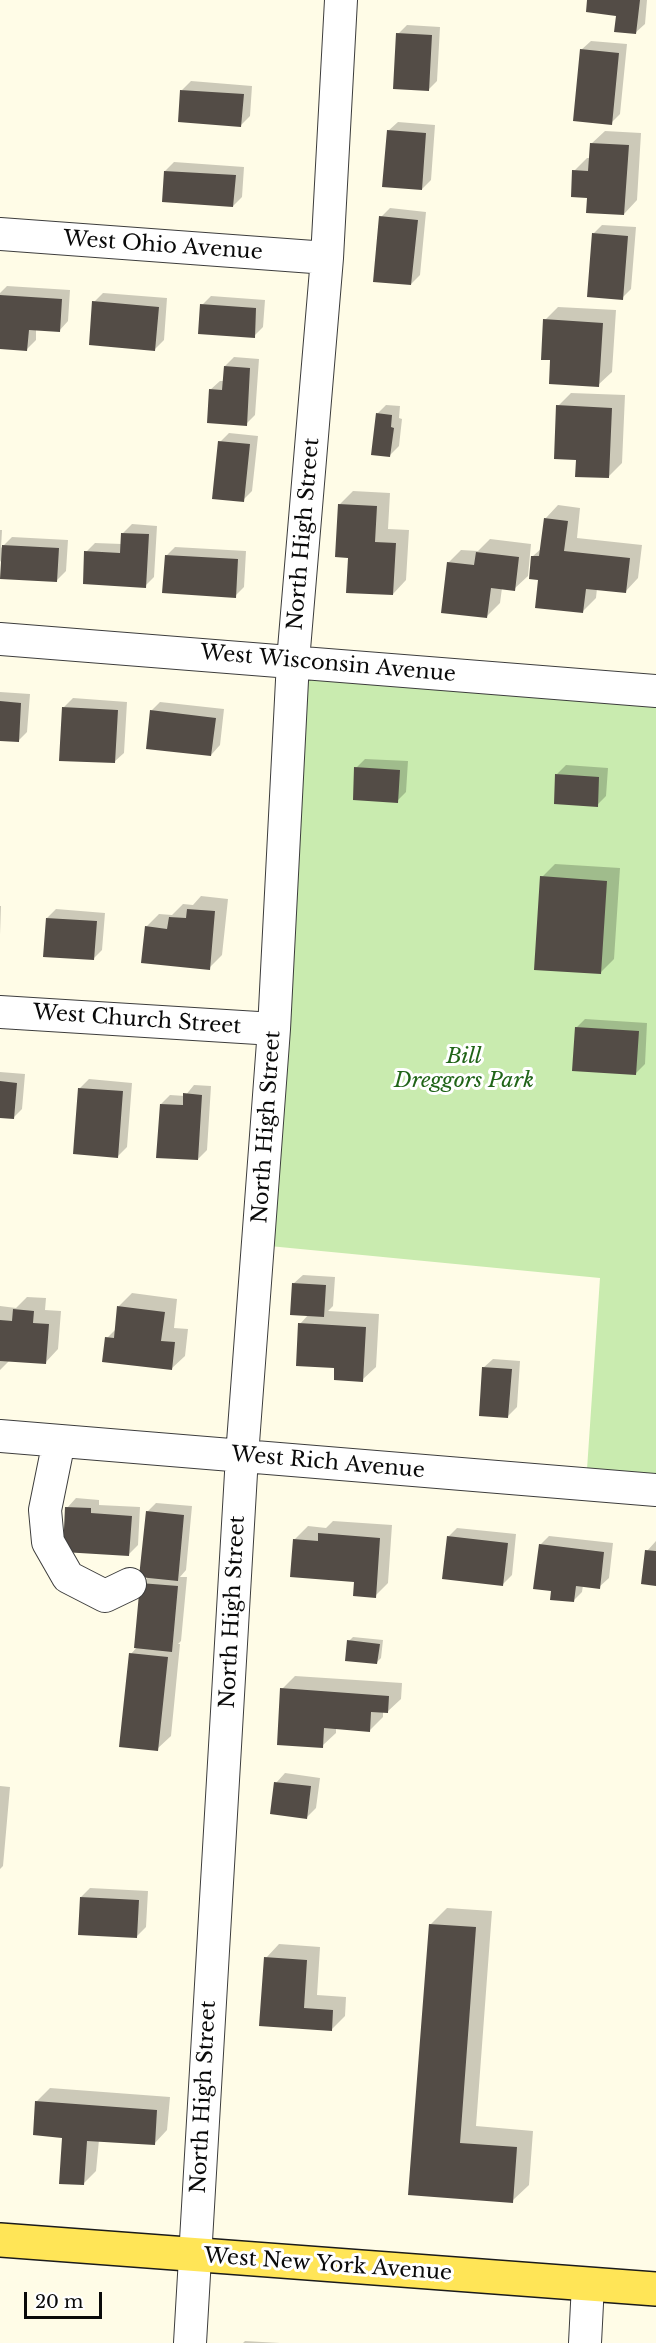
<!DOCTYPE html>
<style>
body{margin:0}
#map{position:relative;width:656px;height:2343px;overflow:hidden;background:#fffce7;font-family:"Libre Baskerville",serif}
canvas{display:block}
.scale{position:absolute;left:24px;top:2292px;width:78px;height:27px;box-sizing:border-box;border:3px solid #0a0a0a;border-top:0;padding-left:8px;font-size:18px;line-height:21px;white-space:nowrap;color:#0a0a0a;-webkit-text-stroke:4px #fff;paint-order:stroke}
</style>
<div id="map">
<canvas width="656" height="2343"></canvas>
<div class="scale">20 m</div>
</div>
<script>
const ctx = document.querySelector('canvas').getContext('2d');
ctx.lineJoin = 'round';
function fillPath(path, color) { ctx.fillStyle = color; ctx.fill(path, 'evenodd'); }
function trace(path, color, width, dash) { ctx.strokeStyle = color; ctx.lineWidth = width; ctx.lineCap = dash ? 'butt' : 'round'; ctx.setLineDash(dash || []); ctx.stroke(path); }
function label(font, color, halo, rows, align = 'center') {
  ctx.font = font + ' "Libre Baskerville",serif'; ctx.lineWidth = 6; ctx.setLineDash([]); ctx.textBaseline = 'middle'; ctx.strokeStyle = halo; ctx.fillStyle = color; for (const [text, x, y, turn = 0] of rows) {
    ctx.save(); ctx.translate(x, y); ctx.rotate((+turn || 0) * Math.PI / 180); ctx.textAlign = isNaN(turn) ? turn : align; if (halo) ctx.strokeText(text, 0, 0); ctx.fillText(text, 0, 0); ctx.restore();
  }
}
const green = new Path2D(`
 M293 661 656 691V1490L586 1484 600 1278 259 1245Z`);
const shadow = new Path2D(`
 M589 0H647L645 24 635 33 618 14Z
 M407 25 440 27 437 81 428 90 398 34Z
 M591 41 627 44 620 114 611 123 581 50Z
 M191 81 252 86 250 116 241 125 182 90Z
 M398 122 435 125 431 180 422 189 388 131Z
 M605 131 641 133 637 200 624 214 589 197 574 171 587 158H590L591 144Z
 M174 162 244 167 242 197 233 206 165 171Z
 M390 208 426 212 420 275 411 284 381 217Z
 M602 225 636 227 631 289 622 298 593 234Z
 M7 286 70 290 68 321 59 331 36 329V340L27 349 0 348V293Z
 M103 293 167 298 164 340 155 349 94 302Z
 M211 296 265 300 263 327 254 336 202 305Z
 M558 307 616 310 612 372 598 385 552 359 545 320Z
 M234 357 259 359 255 415 246 424 210 390 220 381H224L225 366Z
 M571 393 625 395 622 463 609 476 577 458 558 406Z
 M386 405 400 406 399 418 402 419 399 446 390 455 377 414Z
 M229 433 258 436 252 491 243 500 220 442Z
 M353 491 390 493 388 529 409 530 406 580 393 594 340 504Z
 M558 505 580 508 577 538 642 545 638 578 625 592 597 588 596 598 582 612 539 579 533 556 542 548 545 519Z
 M132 524 157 526 154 577 145 586 86 552 95 543 122 544 123 533Z
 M0 530H2L1 548 12 537 68 540 66 571 57 580 2 559 0 562Z
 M490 539 531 544 528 576 514 589 502 588 500 603 487 616 448 563 461 550 478 551Z
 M175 547 246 551 244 587 235 596 166 556Z
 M0 692 30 694 27 732 18 741 0 740Z
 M73 698 127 702 124 753 114 762 64 707Z
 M160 702 224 709 220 745 211 755 151 711Z
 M365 759 408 761 406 792 397 801 356 768Z
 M566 765 608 768 606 796 597 805 557 774Z
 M555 864 620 868 614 959 601 972 542 877Z
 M201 896 228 899 222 955 209 968 146 927 159 914 172 915 183 904 193 905Z
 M0 906H1L0 935Z
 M56 909 105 913 102 950 93 959 47 918Z
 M585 1019 647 1023 645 1064 636 1073 576 1028Z
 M0 1072 25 1074 22 1109 13 1118 0 1116Z
 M89 1079 132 1083 127 1147 118 1156 80 1088Z
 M194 1085 211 1086 207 1150 198 1159 161 1104 170 1095 185 1096Z
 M303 1275 335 1277 333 1306 328 1311 379 1314 376 1367 362 1380 336 1366 300 1324 309 1314 293 1284Z
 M132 1293 177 1299 174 1328 188 1329 185 1356 171 1369 107 1338 116 1329 119 1306Z
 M27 1297 46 1298 45 1310 61 1311 58 1349 45 1363 10 1360 0 1370V1306L16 1308Z
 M493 1359 520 1361 517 1407 508 1416 483 1368Z
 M76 1498 99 1500V1505L140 1507 138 1545 129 1554 67 1508Z
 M156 1503 192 1506 186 1570 180 1577H187L181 1641 178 1644H180L171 1736 157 1749 131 1654 137 1647 142 1583 148 1577 147 1512Z
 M333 1521 392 1525 388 1583 375 1596 294 1540 308 1526 326 1528Z
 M457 1528 516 1534 512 1575 503 1584 448 1537Z
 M549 1536 613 1543 609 1578 599 1587 583 1585 582 1592 573 1601 553 1589 540 1545Z
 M656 1541V1585L647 1551Z
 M353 1637 383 1640 381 1658 377 1662 349 1641Z
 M295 1676 402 1683 401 1699 387 1712H383V1717L370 1730 336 1728V1733L322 1746 282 1689Z
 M285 1773 320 1778 316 1808 307 1817 276 1783Z
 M0 1786 10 1787 3 1866 0 1869Z
 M90 1888 148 1891 146 1927 137 1936 81 1897Z
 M447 1908 492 1911 476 2126 533 2131 529 2185 512 2201 409 2194 430 1925Z
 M279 1944 320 1947 317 1995 346 1997 345 2016 331 2030 261 2025 266 1958Z
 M50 2088 170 2097 167 2130 154 2144 99 2140 96 2171 83 2184 64 2136 36 2102Z
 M245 2341 280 2343H243Z`);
const building = new Path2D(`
 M587 0H640L636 34 614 32 616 16 586 12Z
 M396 33 432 35 429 91 393 89Z
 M580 49 619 53 612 125 573 121Z
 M180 90 244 94 241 127 178 122Z
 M387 130 426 133 422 190 382 187Z
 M590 143 629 145 624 215 586 213 587 198 571 197 572 170 588 171Z
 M164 171 236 175 233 207 162 202Z
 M379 216 418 220 411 285 373 282Z
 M592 233 628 236 623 300 587 297Z
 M0 295 62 299 60 332 29 330 27 351 0 349Z
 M92 301 159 307 155 351 89 345Z
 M200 304 256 308 255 338 198 334Z
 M543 319 603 323 599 387 549 384 550 360H541Z
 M224 366 250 368 247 426 207 423 209 389 222 390Z
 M556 405 612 408 609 478 575 477 576 460 554 459Z
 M376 413 392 415 391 427 394 428 390 457 371 455Z
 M218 441 250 444 244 502 212 499Z
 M338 504 377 506 375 542 396 543 393 595 346 593 348 558 335 557Z
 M544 518 568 521 564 551 630 558 626 593 586 589 583 613 535 608 538 580 529 579 531 556H539Z
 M121 533 149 534 146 588 83 584 84 551 120 553Z
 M2 545 59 548 57 582 0 579Z
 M476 552 519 557 515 591 491 588 487 618 441 613 447 562 474 565Z
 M165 555 238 559 236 598 162 593Z
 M0 701 21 703 19 742 0 741Z
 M62 707 118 710 115 763 59 761Z
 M150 710 216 718 211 756 146 749Z
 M354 767 400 770 398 803 353 800Z
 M555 774 599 777 598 807 554 804Z
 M540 876 607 881 601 974 534 970Z
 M187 909 215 911 210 970 141 963 145 926 167 929 169 917 186 918Z
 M46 918 97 921 94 960 43 957Z
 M575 1027 639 1031 636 1075 572 1071Z
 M0 1081 17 1083 14 1119 0 1118Z
 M78 1088 123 1091 118 1158 73 1154Z
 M183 1093 202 1095 198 1160 156 1158 160 1104 183 1105Z
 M292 1283 326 1285 324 1317 290 1315Z
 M117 1306 165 1312 161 1341 175 1342 172 1370 102 1362 105 1337 114 1338Z
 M13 1309 34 1311 33 1323 49 1324 46 1364 0 1361V1320L12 1321Z
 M298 1323 366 1327 363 1382 334 1380V1368L296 1366Z
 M482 1367 512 1369 508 1418 479 1416Z
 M65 1507 91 1508V1513L132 1516 129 1556 63 1552Z
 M146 1511 184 1515 178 1581 139 1577Z
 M318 1533 380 1538 376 1598 353 1596 354 1582 290 1577 293 1539 318 1541Z
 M447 1536 508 1543 503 1586 442 1579Z
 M539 1544 604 1552 600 1589 576 1586 574 1602 550 1600 551 1591 533 1589Z
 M645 1550 656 1551V1586L641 1584Z
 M140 1583 178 1586 172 1652 134 1648Z
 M347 1640 380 1644 377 1664 345 1661Z
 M129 1653 168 1657 158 1751 119 1747Z
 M280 1688 389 1696 388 1713 371 1712 370 1732 324 1728 323 1748 277 1745Z
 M274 1782 311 1786 307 1819 270 1814Z
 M80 1897 139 1900 137 1938 78 1935Z
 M429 1924 476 1927 460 2143 517 2147 513 2203 408 2195Z
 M264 1957 307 1960 304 2008 333 2010 332 2031 259 2026Z
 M35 2101 157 2110 155 2145 87 2141 84 2185 59 2184 62 2138 33 2135Z`);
const minor = new Path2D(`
 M0 234 327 258
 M0 639 656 691
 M0 1012 274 1029
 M0 1436 656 1490
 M59 1441 45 1510 48 1542 68 1577 105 1596 130 1584
 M190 2343 242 1456 274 1029 293 661 327 258 341 0
 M585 2343 588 2284`);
const major = new Path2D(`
 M0 2240 656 2289`);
const streetNames = [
 ["West Ohio Avenue",163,246,4],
 ["North High Street",304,534,-85],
 ["West Wisconsin Avenue",328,664,5],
 ["West Church Street",137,1020,4],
 ["North High Street",267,1127,-86],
 ["West Rich Avenue",328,1463,5],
 ["North High Street",233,1612,-87],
 ["North High Street",204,2097,-87],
 ["West New York Avenue",328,2265,4]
];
const parkNames = [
 ["Bill",464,1057],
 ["Dreggors Park",464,1081]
];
fillPath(green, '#c9ebaf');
fillPath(shadow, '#0003');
fillPath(building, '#534c46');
trace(minor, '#3d3d3d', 34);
trace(major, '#1b1b1b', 36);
trace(minor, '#fff', 32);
trace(major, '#ffe557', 33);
label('21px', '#0a0a0a', '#fff', streetNames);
label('italic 21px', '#206418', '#fff', parkNames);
</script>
